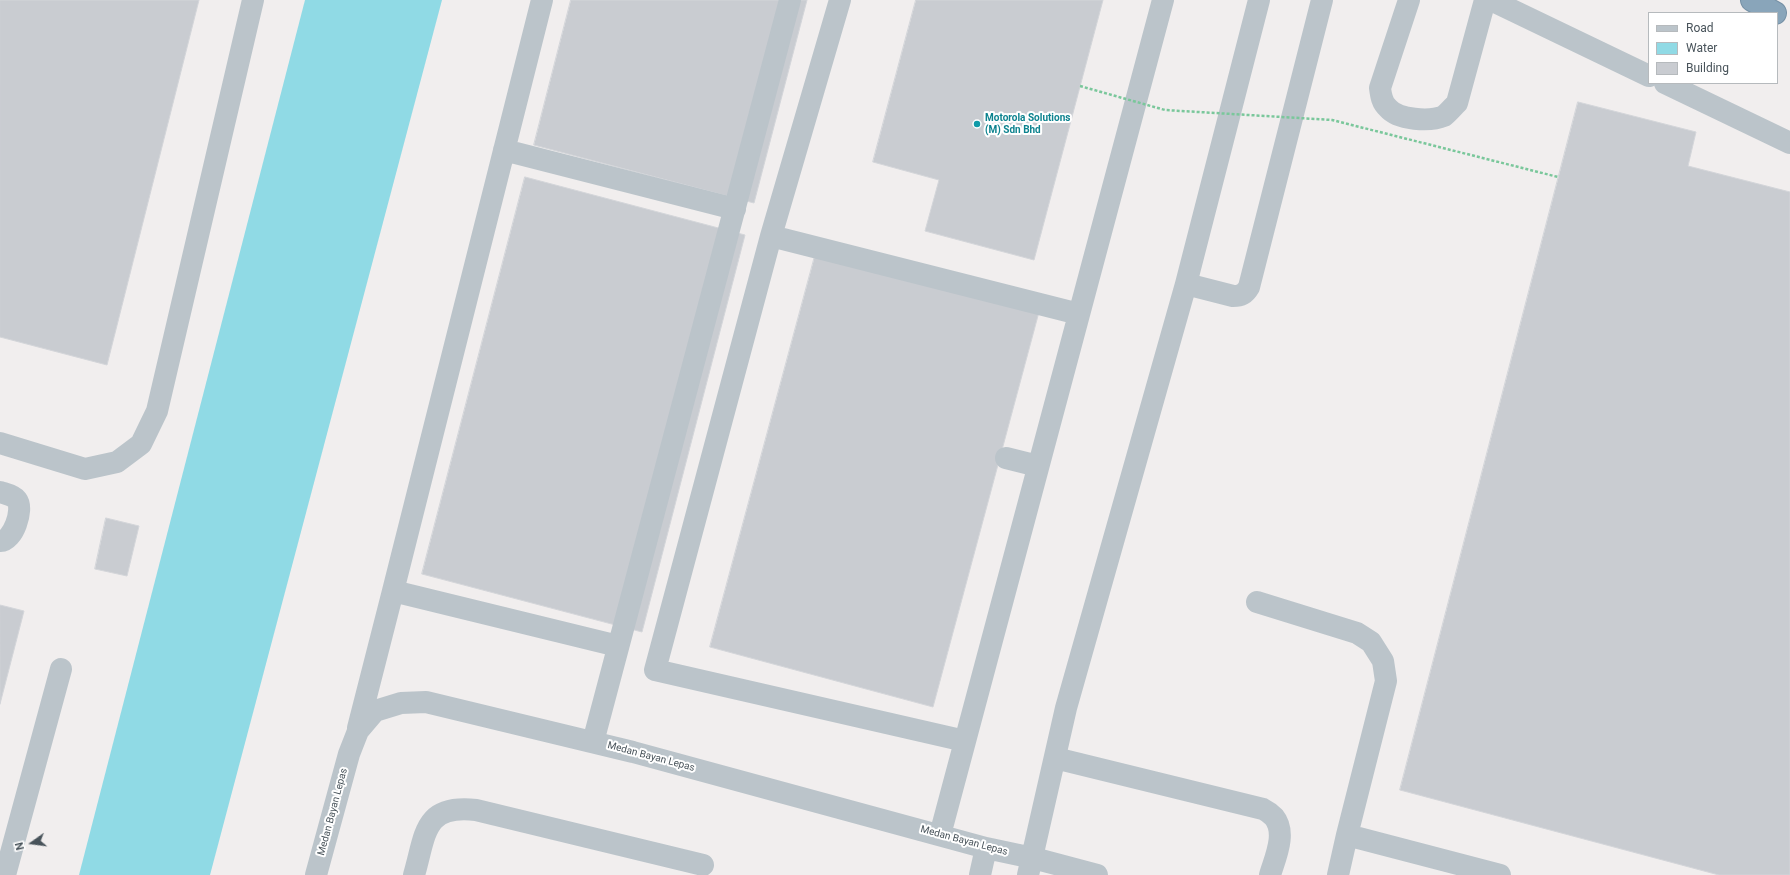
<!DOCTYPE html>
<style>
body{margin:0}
#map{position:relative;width:1790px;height:875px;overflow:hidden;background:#f1eeee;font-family:Roboto,sans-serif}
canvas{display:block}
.legend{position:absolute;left:1648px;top:12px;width:130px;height:72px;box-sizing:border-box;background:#fff;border:1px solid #b6babd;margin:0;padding:5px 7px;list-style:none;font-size:12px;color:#48535a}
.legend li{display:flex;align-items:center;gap:8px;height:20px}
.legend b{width:20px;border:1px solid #b6babd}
.north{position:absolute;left:12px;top:823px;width:40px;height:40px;-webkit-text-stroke:3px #fff;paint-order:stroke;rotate:256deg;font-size:11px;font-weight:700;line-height:16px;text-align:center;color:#48535a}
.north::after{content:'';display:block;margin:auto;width:14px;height:18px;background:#48535a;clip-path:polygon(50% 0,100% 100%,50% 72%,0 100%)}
</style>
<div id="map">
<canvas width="1790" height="875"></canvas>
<ul class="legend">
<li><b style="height:5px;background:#bbc4ca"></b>Road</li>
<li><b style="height:11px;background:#90dae5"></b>Water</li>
<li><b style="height:11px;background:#c9ccd1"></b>Building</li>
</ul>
<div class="north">N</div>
</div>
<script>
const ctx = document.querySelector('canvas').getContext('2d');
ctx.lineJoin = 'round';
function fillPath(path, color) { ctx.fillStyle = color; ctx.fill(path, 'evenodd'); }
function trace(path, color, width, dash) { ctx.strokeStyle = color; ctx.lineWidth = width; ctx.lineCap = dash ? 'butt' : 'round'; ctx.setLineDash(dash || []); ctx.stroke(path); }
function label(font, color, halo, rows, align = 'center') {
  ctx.font = font + ' Roboto,sans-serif'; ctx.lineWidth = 4; ctx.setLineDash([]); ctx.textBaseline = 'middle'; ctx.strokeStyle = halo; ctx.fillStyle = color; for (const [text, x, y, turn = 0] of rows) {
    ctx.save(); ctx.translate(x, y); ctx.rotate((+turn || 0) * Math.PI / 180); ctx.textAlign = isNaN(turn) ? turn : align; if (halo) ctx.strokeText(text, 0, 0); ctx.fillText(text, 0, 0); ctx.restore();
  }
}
const water = new Path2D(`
 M305 0H442L210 875H79Z`);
const building = new Path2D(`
 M0 0H199L107 365 0 337Z
 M571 0H807L754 203 534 145Z
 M916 0H1103L1034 260 925 231 939 180 873 162Z
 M1578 102 1696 132 1688 166 1790 192V875H1719L1400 790Z
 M525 177 745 235 642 632 422 574Z
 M816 252 1039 312 933 707 710 647Z
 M106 518 139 526 127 576 95 569Z
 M0 605 24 611 0 704Z`);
const minor = new Path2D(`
 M542 0 393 591 618 646
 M840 0 771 236 655 670 965 741
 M1409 0 1380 88C1381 96 1382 103 1388 108 1398 120 1430 122 1444 116 1448 113 1453 107 1457 103L1485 0
 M1491 0 1649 76
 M1665 83 1790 143
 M504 150 735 209
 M771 236 1079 314
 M1186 284 1233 296C1241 296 1245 294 1249 287L1322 0
 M0 443 85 469 117 462 141 444 157 411 253 0
 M1006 458 1038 466
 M0 492C6 494 13 495 17 500 24 509 13 542 0 541
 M1257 602 1357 633 1371 642 1383 661 1386 681 1347 835
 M358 728 393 591
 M593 742 790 0
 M1055 758 1263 809C1267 811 1271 814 1274 817 1287 833 1275 858 1270 875
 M940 835 1163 0
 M5 875 61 669
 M316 875 349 754 358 731 375 711 401 703 426 702 633 752 986 848 1033 858 1097 875
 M414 875C426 834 423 804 476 810L703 865
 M980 875 986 848
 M1028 875 1066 708 1186 284 1259 0
 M1338 875 1347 835 1500 875`);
const highway = new Path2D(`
 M1752 0 1775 13`);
const pathBridge = new Path2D(`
 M1080 86 1165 110 1332 120 1558 177`);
const markers = [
 [977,124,4,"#0f9aa8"]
];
const cultureNames = [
 ["Motorola Solutions",985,118],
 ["(M) Sdn Bhd",985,130]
];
const streetNames = [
 ["Medan Bayan Lepas",651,757,15],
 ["Medan Bayan Lepas",333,812,-75],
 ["Medan Bayan Lepas",964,841,15]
];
fillPath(water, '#90dae5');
fillPath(building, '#c9ccd1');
trace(building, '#d3d5d9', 1);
trace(highway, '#7590a5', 24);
trace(minor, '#bbc4ca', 22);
trace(highway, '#89a5ba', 22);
trace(pathBridge, '#7ac79b', 2.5, [3, 2]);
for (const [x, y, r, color] of markers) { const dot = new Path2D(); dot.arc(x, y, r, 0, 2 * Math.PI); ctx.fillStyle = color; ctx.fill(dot); trace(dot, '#fff', 1.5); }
label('bold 10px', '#0d838f', '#fff', cultureNames, 'left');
label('10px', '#48535a', '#fff', streetNames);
</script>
